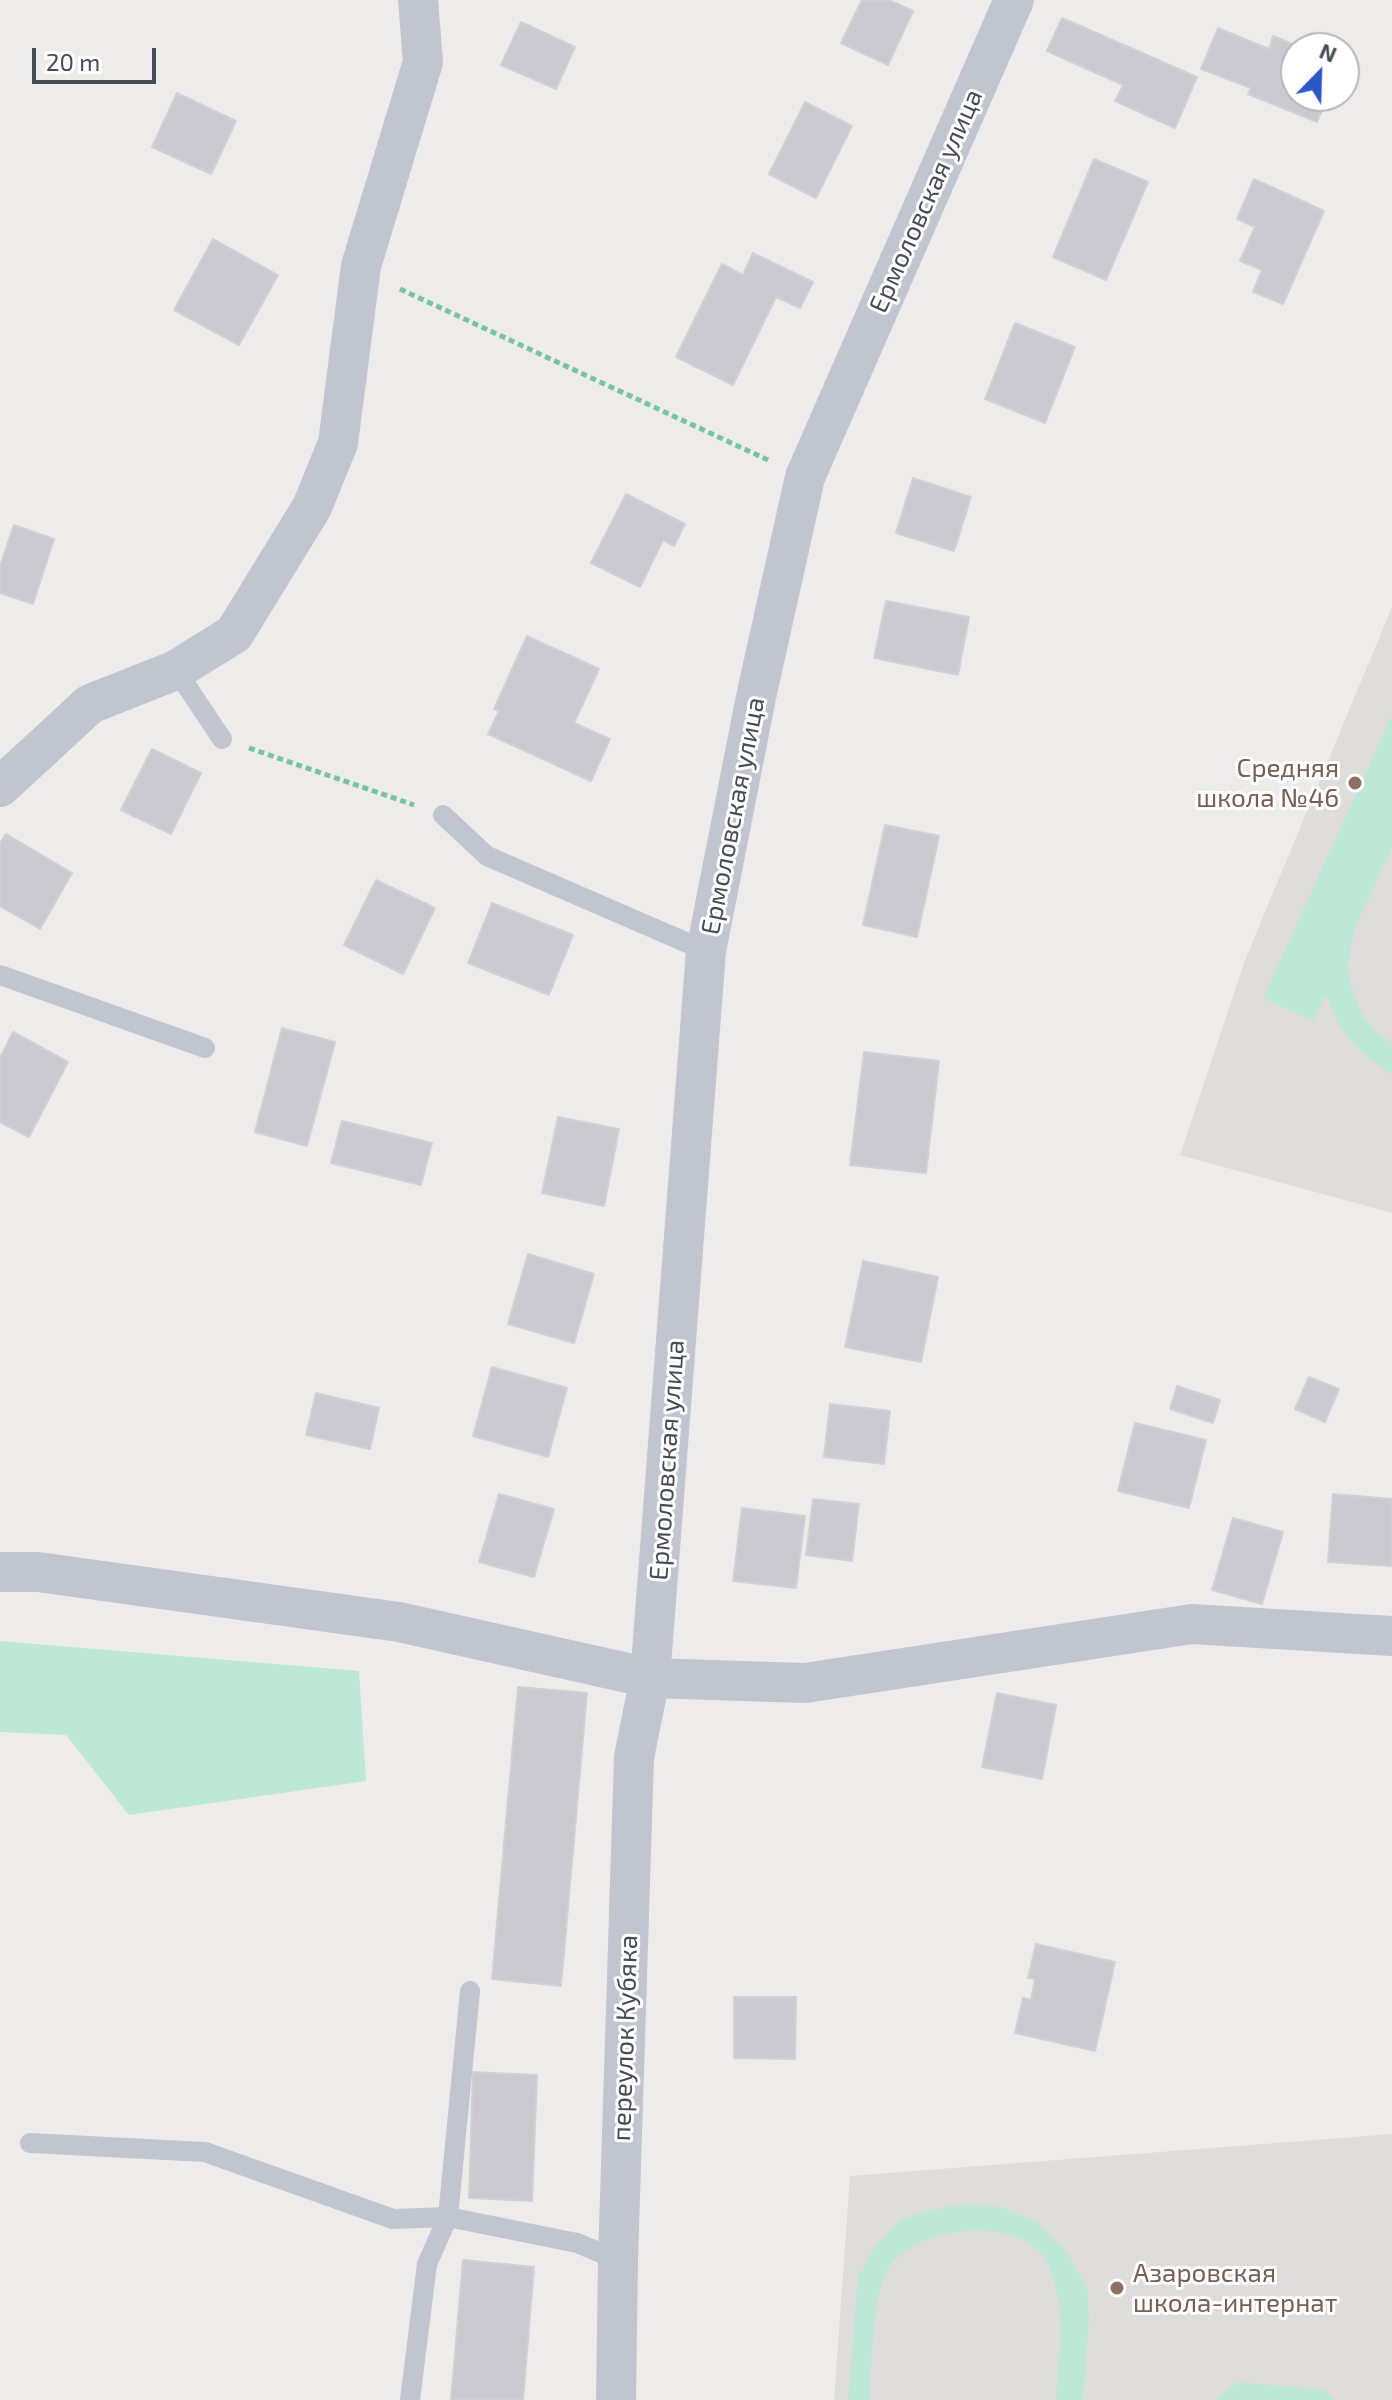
<!DOCTYPE html>
<meta charset="utf-8">
<style>
body{margin:0}
#map{position:relative;width:1392px;height:2400px;overflow:hidden;background:#eeeceb;font-family:"Exo 2",sans-serif}
canvas{display:block}
.north{position:absolute;left:1280px;top:32px;width:80px;height:80px;box-sizing:border-box;background:#fff;border:2px solid #b5b7bb;border-radius:50%;rotate:23deg;font-size:22px;font-weight:700;line-height:32px;text-align:center;color:#464c56}
.north::after{content:'';display:block;margin:auto;width:28px;height:36px;background:#2c57c7;clip-path:polygon(50% 0,100% 100%,50% 72%,0 100%)}
.scale{position:absolute;left:32px;top:48px;width:124px;height:36px;box-sizing:border-box;border:4px solid #464c56;border-top:0;padding-left:10px;font-size:24px;line-height:28px;white-space:nowrap;color:#464c56;-webkit-text-stroke:6px #fff;paint-order:stroke}
</style>
<div id="map">
<canvas width="1392" height="2400"></canvas>
<div class="north">N</div>
<div class="scale">20 m</div>
</div>
<script>
const ctx = document.querySelector('canvas').getContext('2d');
ctx.lineJoin = 'round';
function fillPath(path, color) { ctx.fillStyle = color; ctx.fill(path, 'evenodd'); }
function trace(path, color, width, dash) { ctx.strokeStyle = color; ctx.lineWidth = width; ctx.lineCap = dash ? 'butt' : 'round'; ctx.setLineDash(dash || []); ctx.stroke(path); }
function label(font, color, halo, rows, align = 'center') {
  ctx.font = font + ' "Exo 2",sans-serif'; ctx.lineWidth = 6; ctx.setLineDash([]); ctx.textBaseline = 'middle'; ctx.strokeStyle = halo; ctx.fillStyle = color; for (const [text, x, y, turn = 0] of rows) {
    ctx.save(); ctx.translate(x, y); ctx.rotate((+turn || 0) * Math.PI / 180); ctx.textAlign = isNaN(turn) ? turn : align; if (halo) ctx.strokeText(text, 0, 0); ctx.fillText(text, 0, 0); ctx.restore();
  }
}
const education = new Path2D(`
 M1392 607V1213L1180 1155 1245 960Z
 M1392 2134V2400H834L850 2176Z`);
const green = new Path2D(`
 M1392 715V848L1356 926 1348 961 1349 980 1362 1014 1373 1029 1392 1044V1074C1359 1054 1337 1031 1326 994L1313 1021 1263 998Z
 M0 1641 359 1671 366 1781 129 1815 66 1735 0 1732Z
 M962 2204 997 2206 1035 2221 1067 2253 1087 2287 1089 2319 1083 2400H1056C1059 2355 1067 2309 1049 2266 1028 2214 919 2223 889 2267 872 2294 872 2367 869 2400H848L858 2277 875 2247 900 2220 927 2211Z
 M1237 2382 1325 2390 1335 2400H1216Z`);
const building = new Path2D(`
 M862 0H889L913 11 888 65 841 43Z
 M1062 18 1197 77 1175 128 1115 101 1123 85 1047 51Z
 M521 22 575 47 556 89 501 65Z
 M1218 28 1269 49 1273 36 1302 48H1296V96H1328L1317 122 1248 94 1251 88 1201 69Z
 M177 93 236 121 211 174 152 147Z
 M805 102 852 126 816 198 769 174Z
 M1094 159 1148 182 1106 280 1053 257Z
 M1254 179 1324 211 1283 304 1253 292 1262 270 1240 261 1255 227 1237 219Z
 M213 239 278 275 239 345 174 310Z
 M753 253 813 282 800 308 776 297 733 385 676 357 722 264 743 275Z
 M1015 323 1075 347 1045 423 985 399Z
 M913 478 971 497 954 551 896 533Z
 M626 494 685 524 674 546 663 540 640 587 591 563Z
 M14 525 54 539 33 604 0 593V566Z
 M886 601 969 617 958 675 874 658Z
 M527 636 599 669 574 723 610 739 591 781 488 734 499 711 494 709Z
 M152 749 201 773 171 834 121 810Z
 M885 825 939 836 917 937 863 925Z
 M6 834 72 873 40 929 0 906V843Z
 M376 880 435 908 403 974 344 945Z
 M492 903 573 935 549 995 468 963Z
 M282 1028 335 1042 307 1146 255 1132Z
 M13 1032 68 1062 29 1137 0 1122V1058Z
 M864 1052 939 1061 926 1173 850 1165Z
 M558 1117 619 1129 604 1206 542 1193Z
 M342 1121 432 1143 421 1185 331 1163Z
 M528 1254 594 1274 574 1343 508 1324Z
 M863 1261 938 1277 921 1362 845 1347Z
 M492 1367 567 1388 548 1457 473 1436Z
 M1309 1377 1339 1389 1325 1422 1295 1409Z
 M1177 1386 1220 1400 1213 1423 1170 1409Z
 M316 1393 379 1408 370 1449 306 1435Z
 M830 1404 890 1411 884 1464 824 1457Z
 M1135 1423 1206 1440 1189 1508 1118 1491Z
 M499 1494 554 1509 534 1577 479 1562Z
 M1333 1494 1392 1499V1566L1328 1562Z
 M813 1499 859 1504 852 1561 806 1555Z
 M742 1508 805 1516 796 1588 733 1581Z
 M1233 1518 1283 1532 1262 1604 1212 1590Z
 M518 1687 587 1693 561 1986 492 1979Z
 M997 1693 1056 1705 1042 1779 982 1767Z
 M1036 1944 1115 1962 1095 2051 1015 2033 1023 1998 1031 2000 1035 1979 1028 1978Z
 M734 1997H796L795 2059 734 2058Z
 M473 2072 537 2075 532 2201 469 2198Z
 M463 2260 534 2267 523 2400H451Z`);
const path = new Path2D(`
 M400 289 768 460
 M249 748 414 805`);
const lane = new Path2D(`
 M176 670 222 739
 M443 815 487 856 706 951
 M0 975 205 1048
 M30 2143 205 2152 393 2219 448 2217 577 2243 618 2260
 M410 2400 427 2264 448 2217 470 1991`);
const street = new Path2D(`
 M1014 0 805 477 756 697 706 951 650 1678 805 1683 1192 1624 1392 1636
 M0 787 90 704 176 670 234 634 312 507 338 443 361 266 423 62 418 0
 M0 1572H38L399 1622 650 1678 634 1757 618 2260 616 2400`);
const markers = [
 [1355,783,8,"#8d6e63"],
 [1117,2288,8,"#8d6e63"]
];
const streetNames = [
 ["Ермоловская улица",926,201,-66],
 ["Ермоловская улица",733,816,-79],
 ["Ермоловская улица",667,1460,-86],
 ["переулок Кубяка",625,2038,-88]
];
const educationNames = [
 ["Средняя",1339,768],
 ["школа №46",1339,798],
 ["Азаровская",1133,2273,"left"],
 ["школа-интернат",1133,2303,"left"]
];
fillPath(education, '#dfdddc');
fillPath(green, '#bde8d5');
fillPath(building, '#cacad0');
trace(building, '#d0d1d6', 2);
trace(path, '#79c2aa', 5, [6, 4]);
trace(lane, '#c0c5cf', 20);
trace(street, '#c0c5cf', 40);
for (const [x, y, r, color] of markers) { const dot = new Path2D(); dot.arc(x, y, r, 0, 2 * Math.PI); ctx.fillStyle = color; ctx.fill(dot); trace(dot, '#fff', 3); }
label('26px', '#464c56', '#fff', streetNames);
label('26px', '#785e54', '#fff', educationNames, 'right');
</script>
